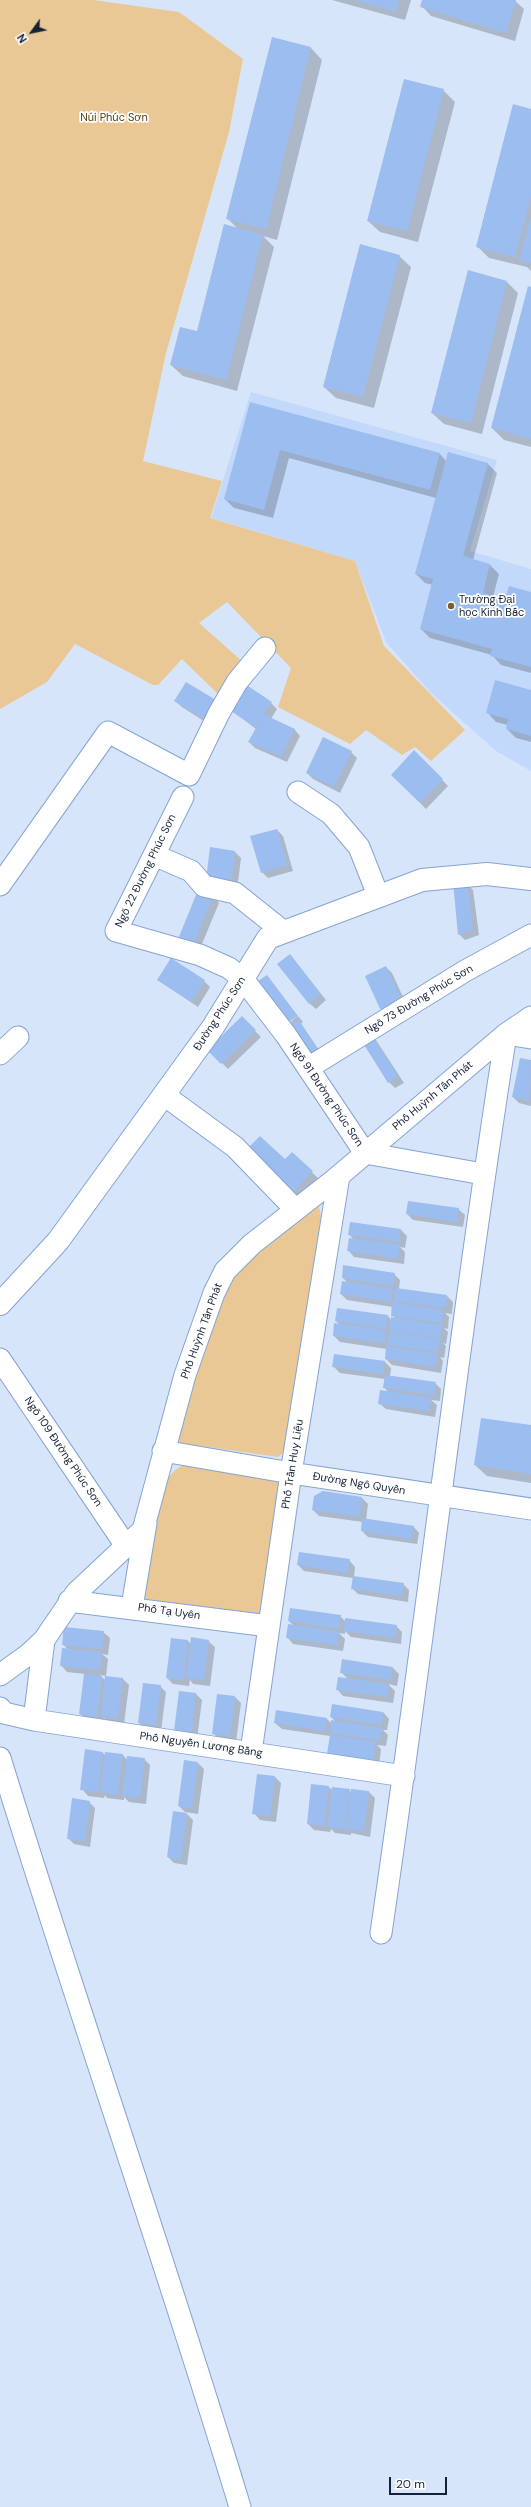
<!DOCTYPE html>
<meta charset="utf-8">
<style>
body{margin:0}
#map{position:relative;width:531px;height:2507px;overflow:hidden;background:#d7e5fa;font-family:"DM Sans",sans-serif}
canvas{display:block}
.north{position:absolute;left:12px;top:12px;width:40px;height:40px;-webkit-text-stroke:3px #fff;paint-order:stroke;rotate:237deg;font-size:11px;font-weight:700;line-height:16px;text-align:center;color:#152235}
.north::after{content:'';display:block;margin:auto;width:14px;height:18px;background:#152235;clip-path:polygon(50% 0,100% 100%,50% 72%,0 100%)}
.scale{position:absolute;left:389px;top:2477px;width:58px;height:18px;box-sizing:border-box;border:2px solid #152235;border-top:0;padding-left:5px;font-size:12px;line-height:14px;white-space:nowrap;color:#152235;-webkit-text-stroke:3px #fff;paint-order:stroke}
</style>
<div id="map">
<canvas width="531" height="2507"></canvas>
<div class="north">N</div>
<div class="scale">20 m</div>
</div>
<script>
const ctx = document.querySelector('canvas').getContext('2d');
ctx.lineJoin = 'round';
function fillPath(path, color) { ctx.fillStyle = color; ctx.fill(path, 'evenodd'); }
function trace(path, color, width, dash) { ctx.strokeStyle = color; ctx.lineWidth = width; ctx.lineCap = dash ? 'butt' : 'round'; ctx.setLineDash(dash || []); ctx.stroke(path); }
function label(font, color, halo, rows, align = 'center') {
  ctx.font = font + ' "DM Sans",sans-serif'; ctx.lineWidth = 3.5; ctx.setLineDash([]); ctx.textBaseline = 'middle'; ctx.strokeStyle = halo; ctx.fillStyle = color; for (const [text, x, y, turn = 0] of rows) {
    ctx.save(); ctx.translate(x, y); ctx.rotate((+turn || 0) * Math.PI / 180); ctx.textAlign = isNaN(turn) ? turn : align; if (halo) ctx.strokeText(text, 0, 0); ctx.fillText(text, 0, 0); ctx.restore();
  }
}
const built = new Path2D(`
 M251 392 497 460 470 551 531 569V771L496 751 431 693 386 642 355 561 211 518Z`);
const green = new Path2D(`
 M0 0H93L179 12 243 59 229 132 166 353 143 461 222 481 210 518 355 561 384 646 465 730 431 761 415 747 402 755 366 730 350 744 278 707 291 668 227 602 199 623 243 662 222 694 217 693 182 659 158 685H153L75 644 47 682 0 709Z
 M311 1205 319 1207 321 1216 288 1449 278 1457 180 1443 175 1431 225 1287 235 1273Z
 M184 1465 272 1478 284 1487 264 1610 251 1617 143 1602C147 1569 149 1477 184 1465Z`);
const shadow = new Path2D(`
 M332 0H411L405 20Z
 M423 0H514L524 9 515 41 431 16 422 6Z
 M273 39 311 48 322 60 277 240 263 236 274 247 237 391 183 376 171 365 197 332 238 229 228 219Z
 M443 90 455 102 418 242 380 232 368 221Z
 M531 110V271L527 267 489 258 477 246Z
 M399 256 411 267 374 408 336 398 324 387Z
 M507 282 518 293 482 434 444 424 432 413Z
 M531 288V447L504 440 492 428Z
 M251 403 440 454 446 461 448 453 488 464 497 473 473 560 490 565 499 574 493 597 506 600 531 593V673L501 665 492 655 430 638 421 629 433 585 425 583 416 574 436 498 289 458 273 518 234 508 225 499Z
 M531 691V742L516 738 507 729 508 725 496 722 487 712Z
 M175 701H215L210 725 182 707Z
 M271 703 277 709 271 719 294 729 300 736 287 762 255 748 249 742 256 729 227 707Z
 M414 751 448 786 426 809 393 775Z
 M351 752 357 758 340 793 313 779 307 773Z
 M277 830 283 836 293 871 268 878 262 872Z
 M235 852 241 858 237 890 213 886Z
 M467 884 473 890 479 935 465 940 459 934Z
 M213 896 219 903 197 956 183 950Z
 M290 955 326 1000 316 1009 309 1003Z
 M386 967 392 973 409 1010 389 1019Z
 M158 980 204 981 210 987 198 1007Z
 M298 1016 303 1022 301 1024 326 1060 287 1025Z
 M242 1018 261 1037 228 1069 209 1050Z
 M360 1036 374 1037 404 1083 395 1088 389 1082Z
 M521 1059 531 1061V1106L519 1103 513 1097Z
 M248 1150 285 1161 292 1153 318 1178 298 1199Z
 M458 1209 465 1215 463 1227 413 1220 407 1214Z
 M401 1230 407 1236 405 1248 400 1247 405 1252 404 1264 354 1257 348 1250 354 1240 349 1234Z
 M394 1274 400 1280 399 1289 447 1296 453 1302 452 1314 445 1313 449 1317 448 1329 444 1328 448 1332 446 1344 443 1343 446 1346 444 1358 440 1357 443 1361 441 1373 392 1365 386 1359 387 1349 340 1342 334 1336 340 1325 336 1321 388 1316 391 1320 396 1319 392 1315 393 1307 347 1300 341 1294 348 1283 343 1278Z
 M385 1362 391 1368 390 1376 435 1383 441 1389 440 1401 431 1400 437 1405 435 1417 386 1409 379 1403 389 1393 384 1387 385 1379 340 1373 333 1366Z
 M531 1426V1483L487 1476 475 1465Z
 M362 1498 368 1504 366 1520 413 1526 419 1533 417 1544 368 1537 362 1531 363 1522 319 1516 313 1510Z
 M349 1560 355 1567 354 1577 403 1584 409 1590 408 1602 358 1594 352 1588 353 1578 304 1571 298 1565Z
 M340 1616 346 1622 396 1626 402 1632 401 1644 351 1637 345 1631V1634L339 1633 345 1639 343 1651 293 1644 287 1637 295 1627 289 1621Z
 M103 1632 110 1638 108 1655 102 1654 108 1659 106 1676 100 1675 106 1681V1677L123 1679 129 1685 124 1724 108 1722 104 1718 103 1722 87 1720 80 1714 85 1674 67 1672 61 1665 68 1650 63 1644Z
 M172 1639 188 1641 191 1644 208 1641 215 1647 210 1686 193 1684 190 1680 189 1686 173 1684 167 1678Z
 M393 1668 399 1674 397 1686 388 1684 395 1691 393 1703 343 1696 337 1689 348 1679 341 1672Z
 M160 1686 166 1692 161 1731 145 1729 139 1723Z
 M180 1692 196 1694 202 1700 197 1739 181 1737Z
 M235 1697 241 1703 236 1742 220 1740 213 1733Z
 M383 1712 389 1719 387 1730H383L388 1735 386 1746 377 1745 381 1749 379 1766 330 1736 282 1729 275 1723 327 1719 332 1724 336 1722 331 1717Z
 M103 1753 106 1756 123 1755 127 1760 144 1759 150 1765 146 1804 129 1802 124 1797V1800L107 1798 105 1795 104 1798 88 1796 82 1789Z
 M198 1763 204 1769 198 1814 185 1812 179 1806Z
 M258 1775 275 1777 281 1783 276 1822 260 1820 254 1813Z
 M329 1787 333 1791 369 1792 375 1798 370 1837 351 1833V1835L335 1833 331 1829 330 1832 314 1830 308 1824Z
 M89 1802 95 1808 90 1847 74 1844 68 1838Z
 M187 1814 193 1820 187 1865 174 1863 168 1857Z`);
const building = new Path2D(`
 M355 0H399L396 12Z
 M422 0H516L506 33 420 7Z
 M272 37 311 47 266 229 226 219Z
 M404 79 444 89 407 231 367 221Z
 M513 104 531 109V197L515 257 476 247Z
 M531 217V263L519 260Z
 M224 224 263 235 226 380 170 365 180 327 197 331Z
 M360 244 400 255 363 397 323 387Z
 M468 270 507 281 471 423 431 413Z
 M528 286 531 287V439L491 428Z
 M250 402 440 453 430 490 280 450 264 510 224 499Z
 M448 452 488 463 463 556 490 564 483 593 505 599 509 586 531 592V667L490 656 492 649 420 629 433 579 415 574Z
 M495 680 531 690V736L506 729 508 719 486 713Z
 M186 682 216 700 204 719 174 701Z
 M242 682 272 702 263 714 295 729 281 756 248 742 261 719 255 727 225 707Z
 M323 737 352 751 334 787 306 773Z
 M414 750 443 779 420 803 391 775Z
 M277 829 287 865 261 873 250 836Z
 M210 847 235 851 231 884 206 880Z
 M453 882 467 883 473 929 458 935Z
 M198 890 213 896 191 951 176 944Z
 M290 954 321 994 309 1004 277 964Z
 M171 958 205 980 191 1002 157 980Z
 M386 966 403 1003 382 1013 365 976Z
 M267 975 298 1016 286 1024 255 983Z
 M242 1016 256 1030 221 1064 207 1050Z
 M299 1020 321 1054 309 1061 287 1027Z
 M368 1029 398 1076 388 1083 358 1035Z
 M520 1058 531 1060 530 1101 512 1097Z
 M260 1136 285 1159 292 1152 313 1171 291 1194 246 1150Z
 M408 1201 459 1208 457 1222 406 1214Z
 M350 1222 401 1229 399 1242 348 1235Z
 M349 1238 400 1245 398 1259 347 1251Z
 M343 1265 395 1273 393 1286 342 1278Z
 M342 1281 393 1289 391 1302 340 1294Z
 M396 1288 447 1295 446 1308 394 1301Z
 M392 1302 444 1310 442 1323 391 1316Z
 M337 1308 388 1315 386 1329 335 1321Z
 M391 1317 442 1325 440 1338 389 1331Z
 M334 1323 386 1330 384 1343 333 1336Z
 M389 1332 440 1339 438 1352 387 1345Z
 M386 1346 438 1354 435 1367 385 1359Z
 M334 1354 385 1361 383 1374 332 1367Z
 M385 1375 436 1382 434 1395 383 1388Z
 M380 1390 431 1398 429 1411 378 1404Z
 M481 1418 531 1425V1474L474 1465Z
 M323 1491 362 1497 360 1517 312 1510 314 1496Z
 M362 1518 414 1526 411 1539 361 1531Z
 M299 1552 350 1559 348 1573 297 1565Z
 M353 1576 404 1583 402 1596 351 1589Z
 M290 1608 341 1615 339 1629 288 1621Z
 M345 1618 397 1625 395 1638 344 1631Z
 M288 1624 339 1632 337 1645 286 1638Z
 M64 1627 104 1631 102 1649 62 1645Z
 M191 1637 209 1640 204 1680 186 1678Z
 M171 1638 188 1640 184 1680 166 1678Z
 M62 1648 102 1652 100 1670 60 1666Z
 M342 1659 393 1667 391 1680 340 1673Z
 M84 1674 102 1676 97 1717 79 1714Z
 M105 1676 123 1678 118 1718 101 1716Z
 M338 1677 389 1684 387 1697 336 1690Z
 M143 1683 161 1685 156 1725 138 1723Z
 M179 1691 196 1693 192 1733 174 1731Z
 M217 1694 235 1696 230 1736 212 1734Z
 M332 1704 383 1712 382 1725 330 1717Z
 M276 1710 327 1718 325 1731 274 1723Z
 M331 1720 382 1728 380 1741 330 1733Z
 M330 1735 375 1742 373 1761 327 1754Z
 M85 1749 103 1752 98 1792 80 1790Z
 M105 1752 123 1754 118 1795 100 1792Z
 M127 1756 145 1758 140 1798 122 1796Z
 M184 1760 198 1762 192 1808 178 1806Z
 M257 1774 275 1776 270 1816 252 1814Z
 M311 1784 329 1786 324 1826 307 1824Z
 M332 1787 350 1789 345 1829 327 1827Z
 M351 1789 369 1791 364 1831 346 1829Z
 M72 1798 90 1801 85 1841 67 1839Z
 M173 1811 187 1813 181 1860 167 1857Z`);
const minor = new Path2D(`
 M298 792 331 814 359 847 378 895
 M183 797 116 931 200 955 229 968 243 979 286 1035 365 1153 483 1174
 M154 855 191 871 204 886 235 893 284 932
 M0 885 108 732 189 775 219 713 237 682 265 648
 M0 1054 18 1037
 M308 1068 465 971 531 935
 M164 1095 235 1147 295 1209
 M0 1359 126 1546
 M163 1451 291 1473 531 1509
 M69 1601 269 1626
 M132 1607 146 1523
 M0 1675 29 1654 44 1640 76 1593 143 1530 185 1375 214 1293 225 1271 252 1244 334 1180 506 1034 531 1017
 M0 1708 4 1713 34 1720 404 1776
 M34 1720 44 1640
 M251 1752 291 1473 339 1176
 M0 1758C77 2008 164 2256 240 2507
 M381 1933C425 1633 459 1333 506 1034L531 1038`);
const tertiary = new Path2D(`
 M0 1304 58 1241 213 1027 268 938 422 880 487 874 531 879`);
const markers = [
 [451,606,4,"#7a5e31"]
];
const parkNames = [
 ["Núi Phúc Sơn",114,118]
];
const poiNames = [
 ["Trường Đại",459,600],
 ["học Kinh Bắc",459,613]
];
const streetNames = [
 ["Ngõ 22 Đường Phúc Sơn",146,871,-64],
 ["Ngõ 73 Đường Phúc Sơn",419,1000,-31],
 ["Đường Phúc Sơn",220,1014,-57],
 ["Ngõ 91 Đường Phúc Sơn",326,1095,56],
 ["Phố Huỳnh Tấn Phát",433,1096,-40],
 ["Phố Huỳnh Tấn Phát",202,1331,-70],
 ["Ngõ 109 Đường Phúc Sơn",63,1452,56],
 ["Phố Trần Huy Liệu",293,1464,-81],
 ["Đường Ngô Quyền",359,1484,9],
 ["Phố Tạ Uyên",169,1612,8],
 ["Phố Nguyễn Lương Bằng",201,1745,8]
];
fillPath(built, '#c2d9fc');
fillPath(green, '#e9c895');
fillPath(shadow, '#0003');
fillPath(building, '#9cbdef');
trace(minor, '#84a4d5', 23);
trace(tertiary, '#84a4d5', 24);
trace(minor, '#fff', 21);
trace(tertiary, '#fff', 22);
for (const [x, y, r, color] of markers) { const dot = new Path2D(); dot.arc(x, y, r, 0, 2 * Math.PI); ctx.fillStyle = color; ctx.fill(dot); trace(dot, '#fff', 1.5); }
label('11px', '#5d410d', '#fff', parkNames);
label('11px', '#152235', '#fff', poiNames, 'left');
label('11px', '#152235', '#fff', streetNames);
</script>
